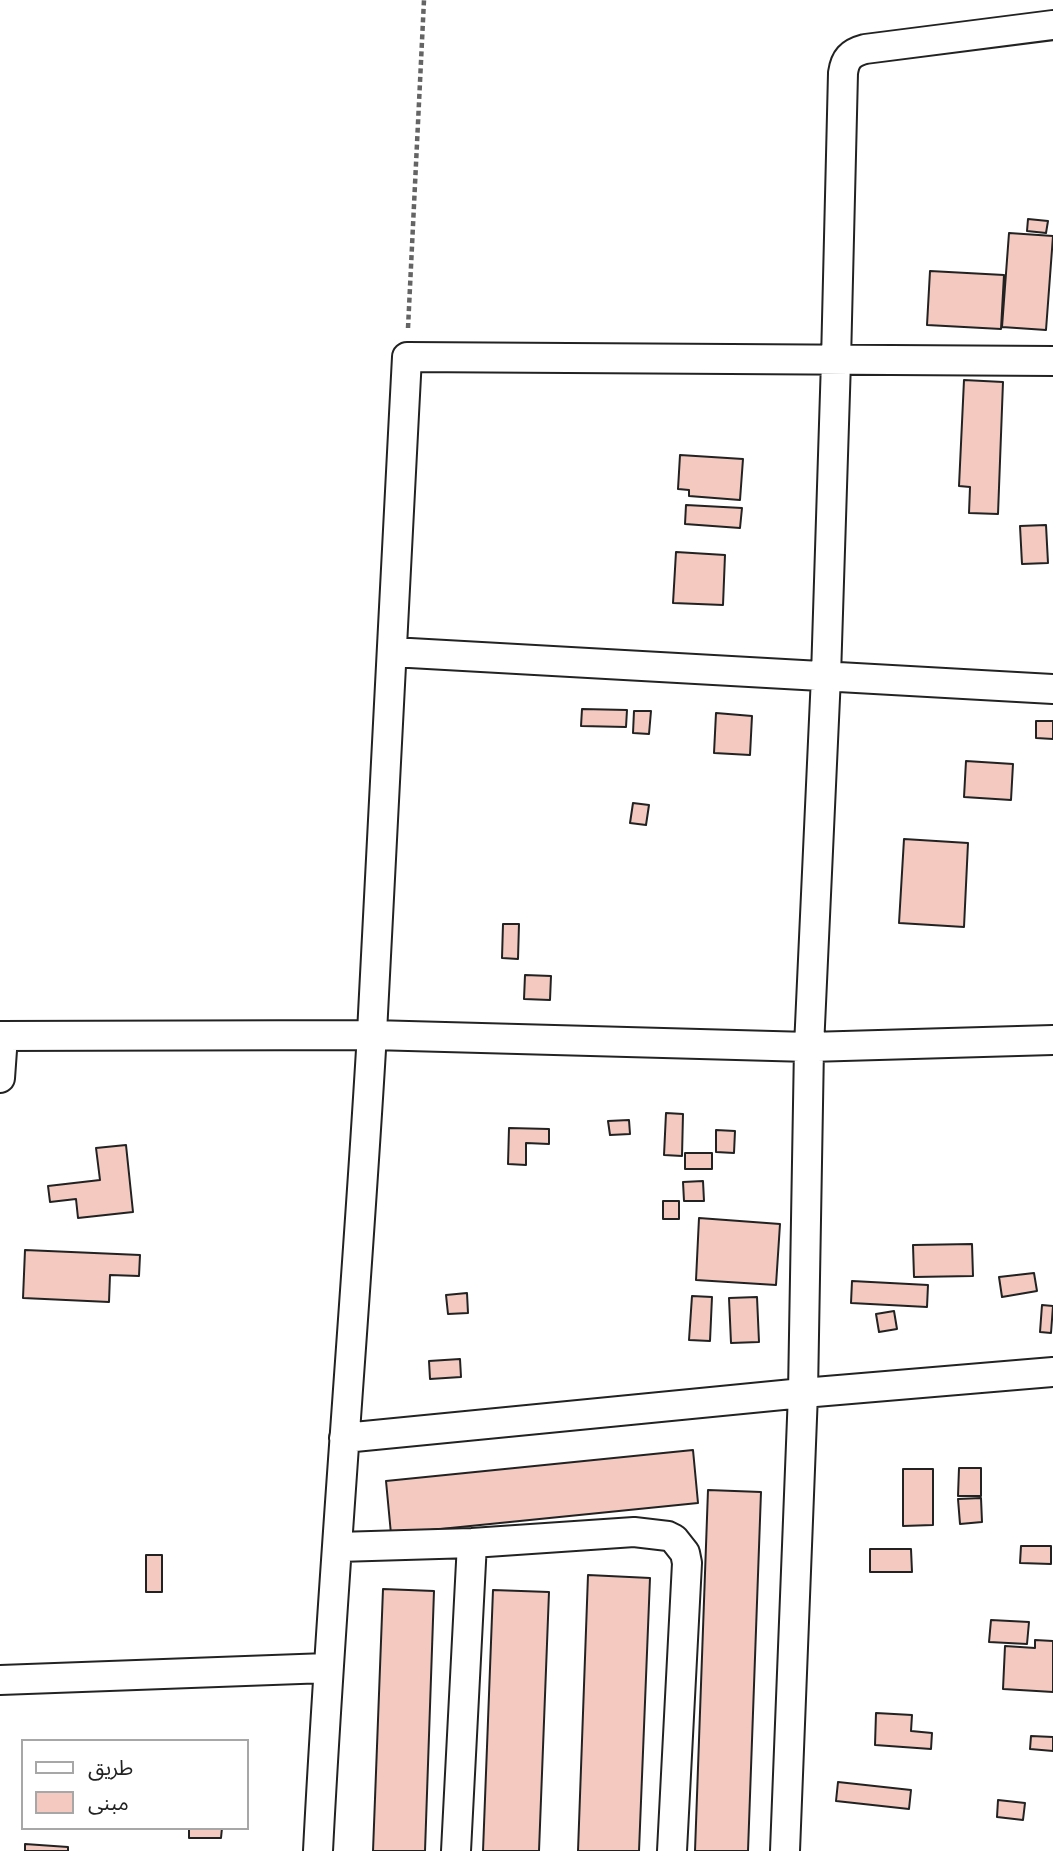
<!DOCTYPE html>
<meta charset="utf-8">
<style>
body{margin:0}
#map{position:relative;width:1053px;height:1851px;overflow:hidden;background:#fff;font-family:Mulish,"Noto Sans Arabic",sans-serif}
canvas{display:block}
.legend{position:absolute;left:21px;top:1739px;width:228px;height:91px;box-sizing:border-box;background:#fff;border:2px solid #a7a7a7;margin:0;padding:9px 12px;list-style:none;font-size:21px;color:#222}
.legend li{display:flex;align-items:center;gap:14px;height:35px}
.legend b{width:35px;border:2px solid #a7a7a7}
</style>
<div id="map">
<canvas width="1053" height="1851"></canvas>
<ul class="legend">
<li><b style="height:9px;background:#fff"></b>طريق</li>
<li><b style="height:19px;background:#f3c9c0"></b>مبنى</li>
</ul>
</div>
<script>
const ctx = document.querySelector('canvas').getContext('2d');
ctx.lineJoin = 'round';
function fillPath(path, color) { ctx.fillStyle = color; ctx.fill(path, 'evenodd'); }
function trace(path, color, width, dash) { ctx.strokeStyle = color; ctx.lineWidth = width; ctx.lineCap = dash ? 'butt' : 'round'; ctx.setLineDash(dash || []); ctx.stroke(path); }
const building = new Path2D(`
 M1028 219 1048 221 1046 233 1027 231Z
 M1009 233 1053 236 1046 330 1002 327Z
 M930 271 1004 275 1001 329 927 325Z
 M964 380 1003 382 998 514 969 513 970 487 959 486Z
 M680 455 743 459 740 500 689 496V490L678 489Z
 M686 505 742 508 740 528 685 524Z
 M1046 525 1048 563 1022 564 1020 526Z
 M676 552 725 555 723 605 673 603Z
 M582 709 627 710 626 727 581 726Z
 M634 711H651L649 734 633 733Z
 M716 713 752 716 750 755 714 753Z
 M1036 721H1053V739L1036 738Z
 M966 761 1013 764 1011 800 964 797Z
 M633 803 649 805 646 825 630 823Z
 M904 839 968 843 964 927 899 923Z
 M503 924H519L518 959 502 958Z
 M525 975 551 976 550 1000 524 999Z
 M666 1113 683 1114 682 1156 664 1155Z
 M629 1120 630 1134 610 1135 608 1121Z
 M509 1128 549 1129V1144L526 1143V1165L508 1164Z
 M716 1130 735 1131 734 1153 716 1152Z
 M126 1145 133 1212 78 1218 76 1199 50 1202 48 1186 100 1180 96 1148Z
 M685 1153H712V1169H685Z
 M703 1181 704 1201H684L683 1182Z
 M663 1201H679V1219H663Z
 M699 1218 780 1224 776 1285 696 1280Z
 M972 1244 973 1276 914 1277 913 1245Z
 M25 1250 140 1255 139 1276 110 1275 109 1302 23 1298Z
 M1034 1273 1037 1291 1002 1297 999 1277Z
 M852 1281 928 1285 927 1307 851 1303Z
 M467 1293 468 1313 448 1314 446 1295Z
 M692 1296 712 1297 710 1341 689 1340Z
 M757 1297 759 1342 731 1343 729 1298Z
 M1042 1305 1053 1306 1051 1333 1040 1332Z
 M894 1311 897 1329 879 1332 876 1314Z
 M460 1359 461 1377 430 1379 429 1361Z
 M693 1450 698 1503 391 1534 386 1481Z
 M959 1468H981V1496H958Z
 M903 1469H933V1525L903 1526Z
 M708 1490 761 1492 748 1851H695Z
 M981 1498 982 1522 960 1524 958 1499Z
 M1021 1546H1051V1564L1020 1563Z
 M870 1549H911L912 1572H870Z
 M146 1555H162V1592H146Z
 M588 1575 650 1578 639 1851H578Z
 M383 1589 434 1591 425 1851H373Z
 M493 1590 549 1592 539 1851H483Z
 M991 1620 1029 1622 1027 1644 989 1642Z
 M1035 1640 1053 1641V1692L1003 1689 1005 1646 1035 1648Z
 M876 1713 912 1715 911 1731 932 1733 931 1749 875 1745Z
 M1031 1736 1053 1737V1751L1030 1749Z
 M838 1782 911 1790 909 1809 836 1801Z
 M998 1800 1025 1803 1023 1820 997 1817Z
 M189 1828H222L221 1838H189Z
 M25 1844 68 1847V1851H25Z`);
const path = new Path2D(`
 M408 328 424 0`);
const minor = new Path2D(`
 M392 652 1053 689
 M0 1036 372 1035 809 1047 1053 1040
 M0 1078 3 1036
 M344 1438 803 1393 1053 1372
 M338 1547 472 1543 634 1532 668 1536 674 1539 685 1553 687 1563 672 1851
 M0 1680 327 1668
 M318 1851C332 1578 356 1306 372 1033 385 807 395 582 407 357L1053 361
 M456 1851 472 1543
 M785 1851 803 1393 809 1047 826 676 836 361 843 73C845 59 850 53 865 49L1053 25`);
fillPath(building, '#f3c9c0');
trace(building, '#222', 2);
trace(minor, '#222', 32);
trace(path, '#646464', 4.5, [5, 3.5]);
trace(minor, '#fff', 28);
</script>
